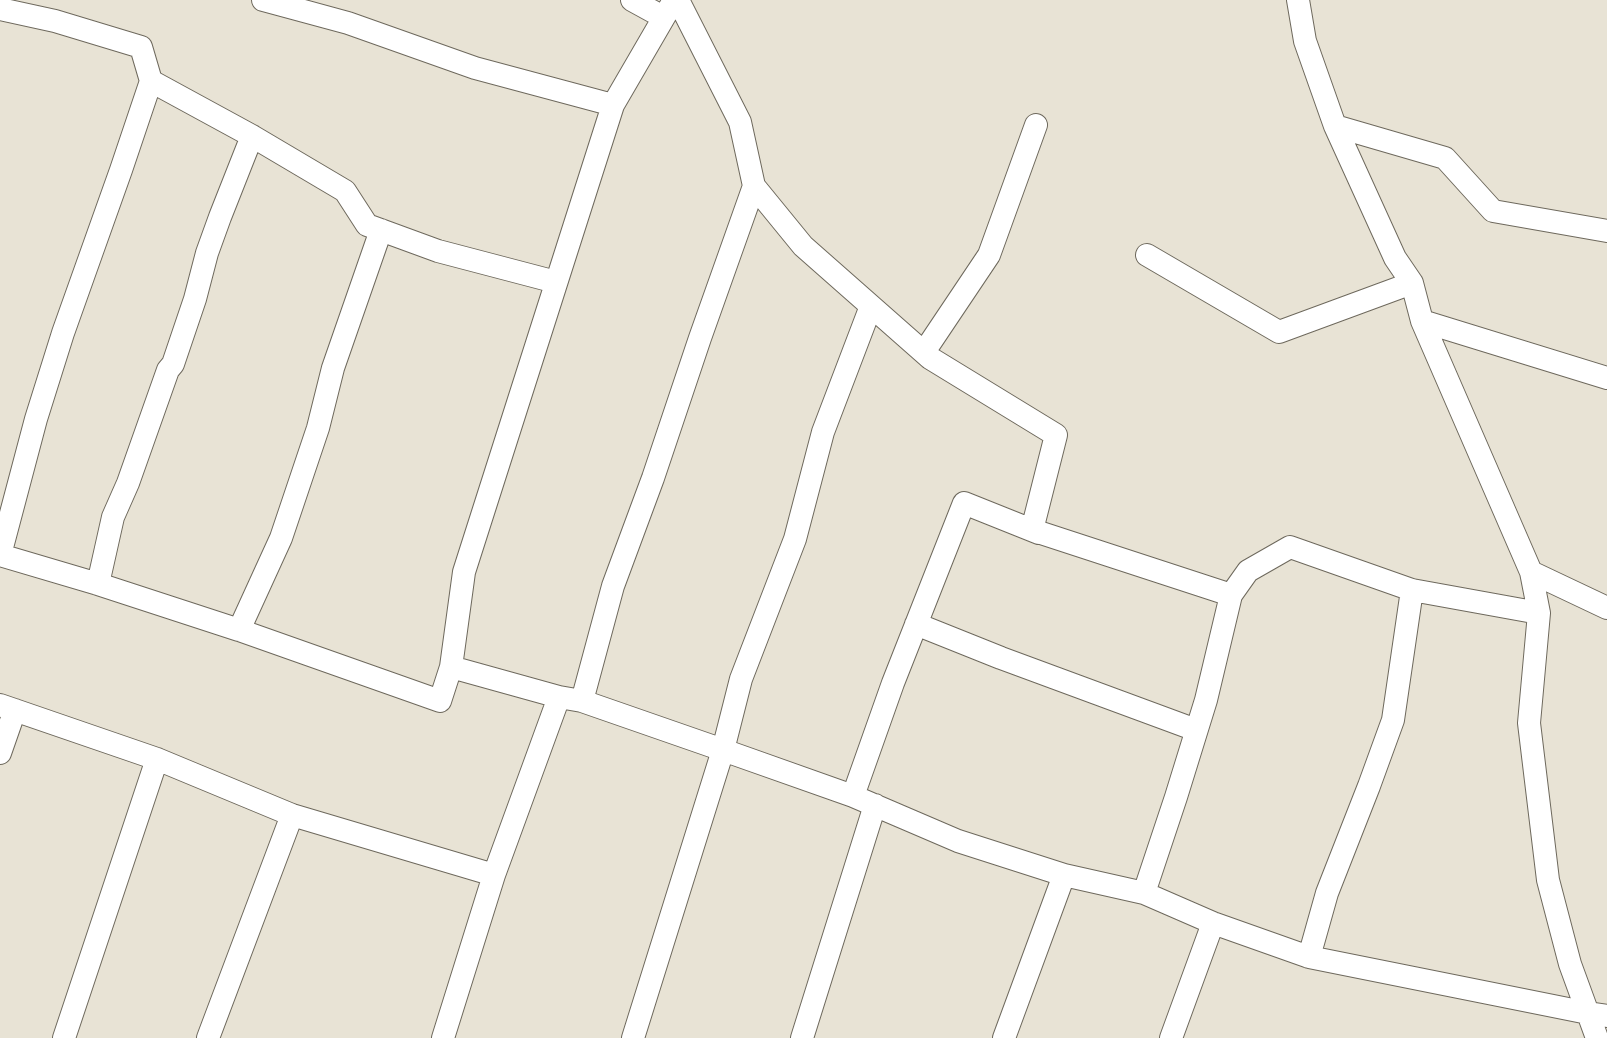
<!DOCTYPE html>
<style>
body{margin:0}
canvas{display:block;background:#e8e3d5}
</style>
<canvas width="1607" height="1038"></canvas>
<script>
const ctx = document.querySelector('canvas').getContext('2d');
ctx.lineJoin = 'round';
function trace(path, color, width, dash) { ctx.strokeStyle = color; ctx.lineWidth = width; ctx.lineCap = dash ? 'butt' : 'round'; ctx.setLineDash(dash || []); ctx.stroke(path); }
const minor = new Path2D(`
 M263 0 348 23 475 68 613 105
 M632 0 663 17
 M678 0 740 122 754 186 803 246 930 358 1056 435 1032 530 1231 595 1248 571 1290 547 1412 590 1539 613
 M1298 0 1305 41 1335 126 1395 258 1412 283 1422 321 1531 572 1539 613 1529 723 1548 880 1570 964 1597 1038
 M0 9 55 21 141 47 151 81 121 170 63 333 36 419 0 555
 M151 81 252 136 345 191 367 225 438 251 556 282
 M1335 126 1445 158 1493 211 1607 231
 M1147 255 1279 332 1412 283
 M1422 321 1607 378
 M924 352 989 255 1036 125
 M0 555 98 584 239 630 440 701 451 667 559 697 582 701 723 750 853 796 958 841 1064 875 1144 893 1213 923 1309 957 1588 1013 1607 1016
 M1531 572 1607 608
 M98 584 113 517 128 483 168 370 173 364 195 299 207 253 220 217 252 136
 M916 624 1001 658 1196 730
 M239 630 281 538 318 428 333 368 381 230
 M451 667 464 572 613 105 674 0
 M582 701 613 586 653 478 700 338 754 186
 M0 705 157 759 292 815 494 875
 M0 753 15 710
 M853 796 893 683 964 503 1039 533
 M1144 893 1176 797 1206 700 1231 595
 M1309 957 1327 893 1369 786 1393 720 1412 590
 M64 1038 157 759
 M208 1038 292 815
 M443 1038 494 875 559 697
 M633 1038 723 750 741 679 795 539 823 432 871 306
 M802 1038 875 805
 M1004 1038 1064 875
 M1171 1038 1213 923`);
trace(minor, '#6e695d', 24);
trace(minor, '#fff', 22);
</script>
